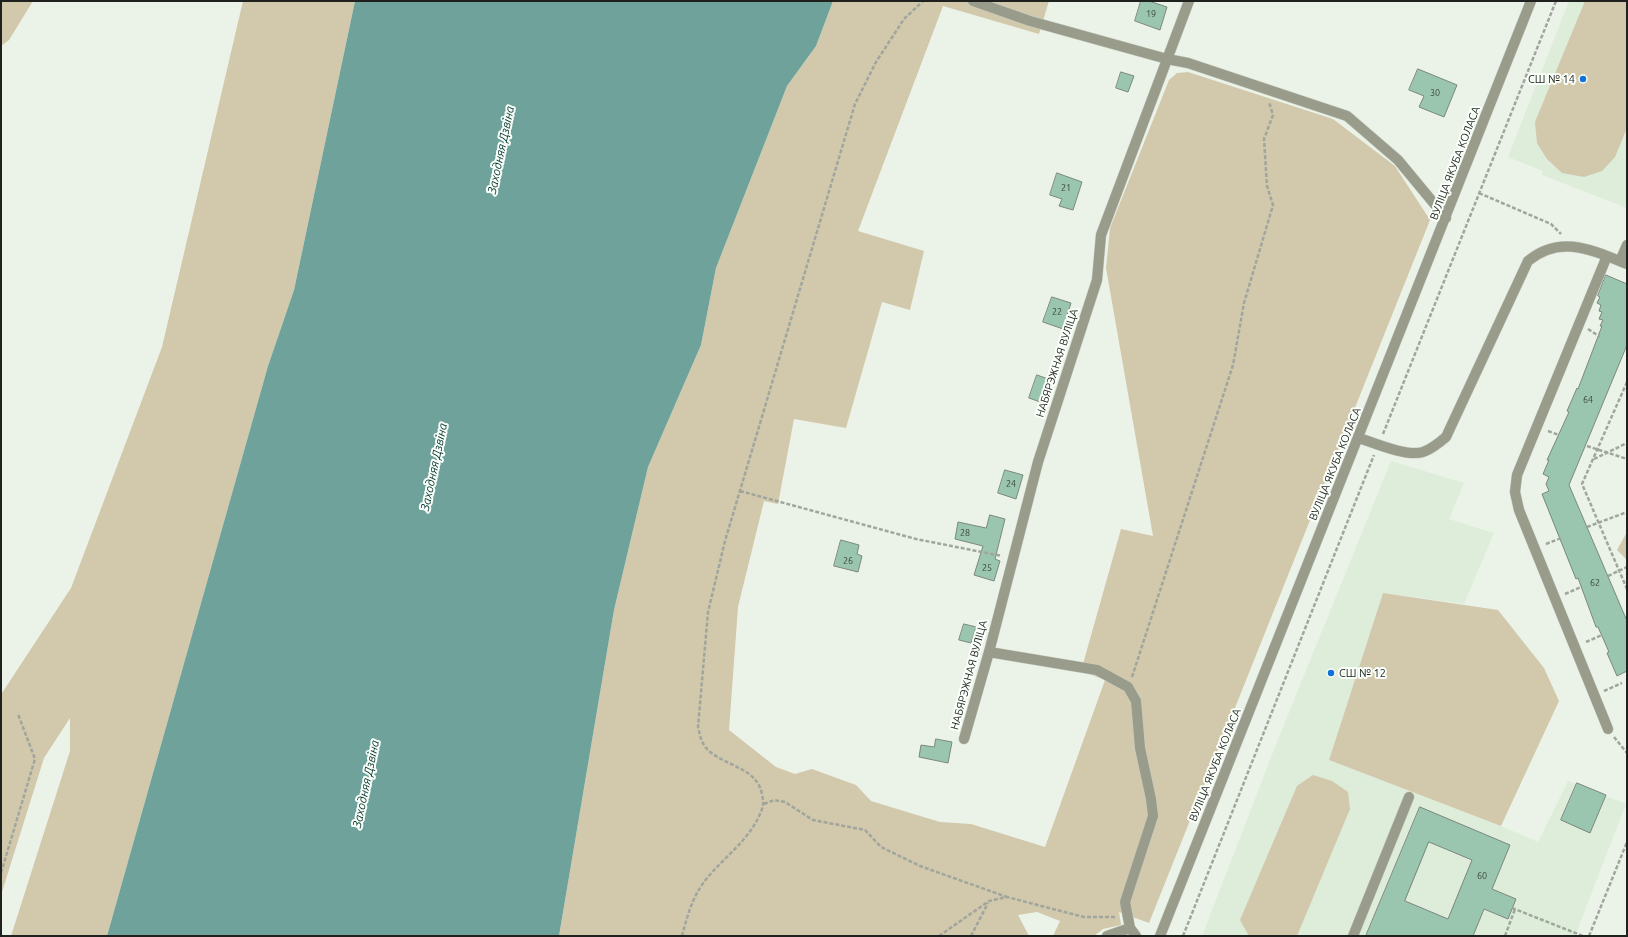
<!DOCTYPE html>
<meta charset="utf-8">
<style>
body{margin:0}
#map{position:relative;width:1628px;height:937px;overflow:hidden;background:#ebf3e8;font-family:Ubuntu,sans-serif}
canvas{display:block}
.frame{position:absolute;inset:0;border:2px solid #1e211d;pointer-events:none}
</style>
<div id="map">
<canvas width="1628" height="937"></canvas>
<div class="frame"></div>
</div>
<script>
const ctx = document.querySelector('canvas').getContext('2d');
ctx.lineJoin = 'round';
function fillPath(path, color) { ctx.fillStyle = color; ctx.fill(path, 'evenodd'); }
function trace(path, color, width, dash) { ctx.strokeStyle = color; ctx.lineWidth = width; ctx.lineCap = dash ? 'butt' : 'round'; ctx.setLineDash(dash || []); ctx.stroke(path); }
function label(font, color, halo, rows, align = 'center') {
  ctx.font = font + ' Ubuntu,sans-serif'; ctx.lineWidth = 4; ctx.setLineDash([]); ctx.textBaseline = 'middle'; ctx.strokeStyle = halo; ctx.fillStyle = color; for (const [text, x, y, turn = 0] of rows) {
    ctx.save(); ctx.translate(x, y); ctx.rotate((+turn || 0) * Math.PI / 180); ctx.textAlign = isNaN(turn) ? turn : align; if (halo) ctx.strokeText(text, 0, 0); ctx.fillText(text, 0, 0); ctx.restore();
  }
}
const built = new Path2D(`
 M1569 1H1627V208L1542 175 1543 171 1508 157Z
 M1391 461 1464 483 1449 519 1494 533 1464 604 1383 593 1329 760 1501 826 1538 842 1568 781 1626 804 1575 936H1202L1277 742Z`);
const green = new Path2D(`
 M1 1H33L9 40 1 46Z
 M243 1H355L294 290 268 366 107 936H11L70 751V718L44 758 1 895 2 693 71 588 162 347Z
 M833 1H1049L1039 34 943 6 858 231 924 251 910 310 882 302 846 428 794 419 778 504 764 501 738 607 729 730 776 767 795 774 812 769 856 785 871 801 940 822 971 824 1045 847 1105 680 1081 671 1121 529 1153 536 1106 268 1110 228 1169 80 1177 73 1188 72 1333 119 1395 166 1430 220 1149 923 1119 912 1121 925 1103 929 1094 936H1053L1060 921 1037 912 1018 915 1029 936H559L614 610 648 467 701 345 716 268 787 86 816 46Z
 M1585 1H1627V128L1615 157 1602 171 1584 177 1562 173 1547 159 1537 143 1535 122Z
 M1627 532V560L1617 550Z
 M1383 593 1498 610 1544 668 1559 701 1501 826 1329 760Z
 M1313 775 1332 781 1348 792 1350 809 1297 936H1249L1240 920 1297 786Z`);
const water = new Path2D(`
 M355 1H833L816 46 787 86 716 268 701 345 648 467 614 610 559 936H107L268 366 294 290Z`);
const building = new Path2D(`
 M1141 1H1149L1167 7 1160 30 1135 21Z
 M1418 69 1457 85 1444 117 1419 107 1424 96 1409 90Z
 M1121 72 1134 76 1128 92 1116 88Z
 M1057 173 1082 182 1073 210 1059 206 1062 199 1050 195Z
 M1606 275 1627 284V345L1569 485 1627 621V671L1617 676 1607 653 1609 652 1598 627H1596L1578 578 1576 579 1542 494 1549 491 1546 484 1549 477 1543 474 1549 460H1547L1569 412 1567 411 1577 388 1578 389 1602 326H1600L1603 320 1599 319 1602 312 1599 311 1601 305 1597 303 1600 297 1598 296Z
 M1052 297 1071 303 1063 329 1043 322Z
 M1037 375 1051 380 1043 403 1029 398Z
 M1005 470 1023 475 1016 499 998 493Z
 M990 515 1005 519 995 559 1000 561 994 581 974 575 983 546 955 539 958 522 986 528Z
 M841 540 859 545 857 554 862 556 858 572 834 566Z
 M964 624 976 627 971 643 959 640Z
 M936 739 952 742 948 763 919 757 921 745 934 747Z
 M1577 783 1606 795 1590 833 1561 820Z
 M1420 807 1510 845 1492 889 1516 899 1508 919 1484 909 1473 936H1366ZM1429 842 1472 860 1448 919 1405 901Z`);
const path = new Path2D(`
 M1479 193 1551 224 1561 234
 M1588 329 1600 337
 M1626 348 1627 349
 M1627 382 1582 484 1627 589
 M1548 431 1559 435
 M1383 434 1556 1
 M1587 446 1627 459
 M1594 459 1627 443
 M740 491 916 539 1002 556
 M1587 527 1627 512
 M1546 544 1561 538
 M1608 576 1627 567
 M1565 594 1581 587
 M1586 642 1602 635
 M1132 677 1233 365 1244 303 1273 205 1267 186 1264 139 1273 115 1269 102
 M1604 691 1622 683
 M1614 737 1627 753
 M764 804 774 800 785 802 813 820 865 830 881 847 920 866 1007 897
 M1 873 35 759 18 714
 M1512 908 1583 936
 M682 936C687 917 692 898 704 882 723 857 751 840 762 809 764 803 763 800 762 794 757 768 726 766 709 751 702 745 700 736 698 727L708 612 725 541 855 104 876 62 904 19 923 1
 M939 936 989 901 1007 897 1084 917H1117
 M971 936 988 903
 M1183 936 1374 455
 M1505 936 1515 909
 M1589 936 1627 842`);
const minor = new Path2D(`
 M973 1 1030 21 1167 59 1188 63 1347 116 1398 160 1446 218
 M1607 256 1517 475 1515 492 1519 510 1608 729
 M1620 261 1627 245
 M1359 438C1374 443 1407 457 1423 452 1432 449 1439 443 1446 437L1528 261C1560 234 1592 250 1627 264
 M989 652 1097 670 1128 687 1136 701 1140 748 1151 799 1153 816 1125 902 1130 928 1136 936
 M964 739 989 652 1038 462 1097 280 1101 235 1189 1
 M1107 936 1130 928
 M1160 936 1531 1
 M1353 936 1409 797`);
const markers = [
 [1583,79,4,"#1171d9"],
 [1331,673,4,"#1171d9"]
];
const numberNames = [
 ["19",1151,14],
 ["30",1435,93],
 ["21",1066,188],
 ["22",1057,312],
 ["64",1588,400],
 ["24",1011,484],
 ["28",965,533],
 ["26",848,561],
 ["25",987,568],
 ["62",1595,583],
 ["60",1482,876]
];
const poiNames = [
 ["СШ № 14",1575,79],
 ["СШ № 12",1339,673,"left"]
];
const streetNames = [
 ["ВУЛІЦА ЯКУБА КОЛАСА",1455,163,-69],
 ["НАБЯРЭЖНАЯ ВУЛІЦА",1057,363,-72],
 ["ВУЛІЦА ЯКУБА КОЛАСА",1335,464,-68],
 ["НАБЯРЭЖНАЯ ВУЛІЦА",969,675,-75],
 ["ВУЛІЦА ЯКУБА КОЛАСА",1215,765,-68]
];
const waterNames = [
 ["Заходняя Дзвіна",501,150,-78],
 ["Заходняя Дзвіна",434,467,-78],
 ["Заходняя Дзвіна",366,784,-78]
];
fillPath(built, '#deecda');
fillPath(green, '#d2c8ab');
fillPath(water, '#6fa29b');
fillPath(building, '#9ac5ae');
trace(building, '#7b8780', 1);
trace(minor, '#c6cdc3', 11);
trace(path, '#a0a69d', 2.5, [4, 2]);
trace(minor, '#999c8b', 10);
for (const [x, y, r, color] of markers) { const dot = new Path2D(); dot.arc(x, y, r, 0, 2 * Math.PI); ctx.fillStyle = color; ctx.fill(dot); trace(dot, '#fbfffa', 1.5); }
label('9px', '#3d4a41', null, numberNames);
label('11px', '#1e211d', '#fbfffa', poiNames, 'right');
label('11px', '#1e211d', '#fbfffa', streetNames);
label('italic 12px', '#033632', '#fbfffa', waterNames);
</script>
